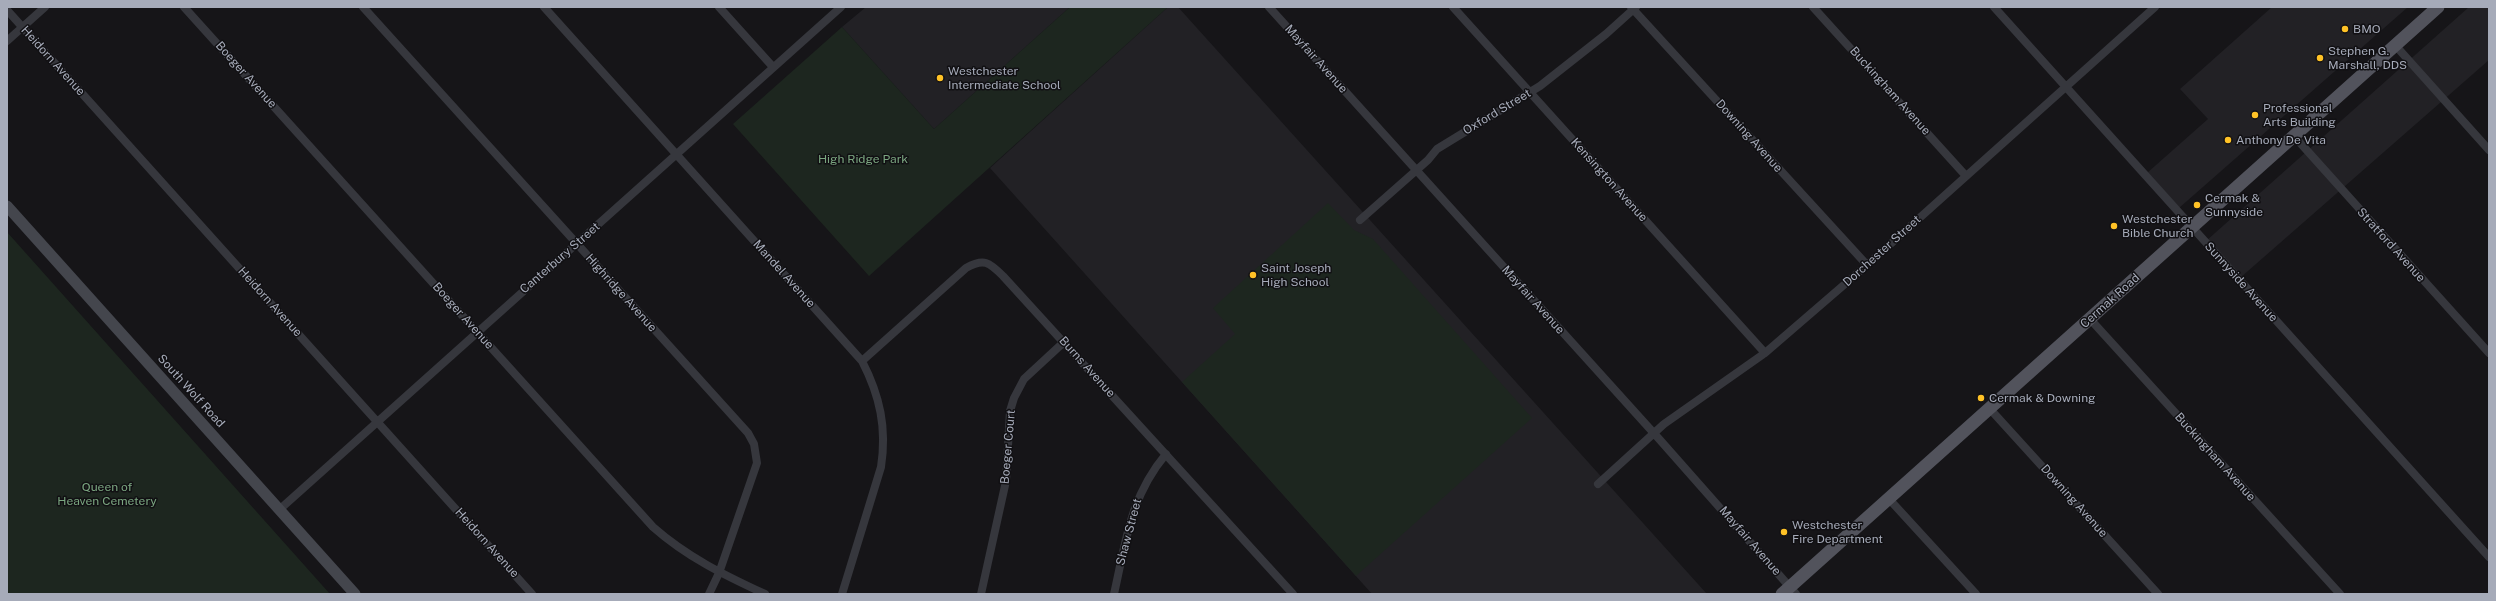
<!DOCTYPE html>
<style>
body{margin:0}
#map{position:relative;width:2496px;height:601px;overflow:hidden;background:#161518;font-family:"Public Sans",sans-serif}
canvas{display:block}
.frame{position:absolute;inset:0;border:8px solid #a6abb9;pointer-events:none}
</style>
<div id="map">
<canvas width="2496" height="601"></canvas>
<div class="frame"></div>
</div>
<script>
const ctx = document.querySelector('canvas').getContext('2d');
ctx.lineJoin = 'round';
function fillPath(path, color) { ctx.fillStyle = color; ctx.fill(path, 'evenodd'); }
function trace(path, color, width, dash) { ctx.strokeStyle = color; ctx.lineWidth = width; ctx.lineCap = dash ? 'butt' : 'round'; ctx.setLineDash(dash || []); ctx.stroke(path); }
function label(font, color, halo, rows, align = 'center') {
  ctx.font = font + ' "Public Sans",sans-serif'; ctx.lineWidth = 3; ctx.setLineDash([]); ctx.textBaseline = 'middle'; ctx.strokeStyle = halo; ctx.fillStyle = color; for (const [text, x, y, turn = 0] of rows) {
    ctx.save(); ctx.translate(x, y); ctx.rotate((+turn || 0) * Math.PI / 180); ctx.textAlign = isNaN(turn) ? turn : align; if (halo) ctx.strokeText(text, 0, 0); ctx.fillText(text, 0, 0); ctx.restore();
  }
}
const built = new Path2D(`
 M866 7H1070L934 129 842 27Z
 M1168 7H1178L1707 594H1372L990 168Z
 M2272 7H2408L2179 208 2147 173 2208 119 2180 89Z
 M2469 7H2489V60L2240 278 2206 241Z`);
const green = new Path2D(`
 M1070 7H1168L869 276 733 124 842 27 934 129Z
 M1328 203 1354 230 1373 239 1532 418 1356 576 1182 382 1235 334 1213 308Z
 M7 232 330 594H7Z`);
const minor = new Path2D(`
 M184 7 653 527C687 557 724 575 765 594
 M363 7 748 433 754 444 757 463 719 573 709 594
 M544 7 862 361C880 396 887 428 881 467L842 594
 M719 7 773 67
 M1269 7 1660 440 1796 594
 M1453 7 1765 353
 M1631 7 1867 265
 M1813 7 1966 176
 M1994 7 2489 557
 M7 10 532 594
 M7 41 45 7
 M2395 45 2489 150
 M2294 136 2489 353
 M1360 220 1428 160 1437 149 1540 86 1606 34 1636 7
 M2090 319 2340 594
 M862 361 966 268C984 258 989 262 1003 276L1293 594
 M1990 409 2158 594
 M1598 484 1664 424 1765 353 1867 265 2155 7
 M1889 499 1976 594
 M279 510 841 7
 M981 594 1006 481 1010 411 1014 398 1024 379 1064 342
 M1114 594C1126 541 1130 497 1166 454`);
const secondary = new Path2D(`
 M7 206 355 594`);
const primary = new Path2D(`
 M1782 594 2438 7`);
const markers = [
 [2345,29,4,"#ffc226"],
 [2320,58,4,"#ffc226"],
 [940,78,4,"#ffc226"],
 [2255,115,4,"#ffc226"],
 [2228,140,4,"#ffc226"],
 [2197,205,4,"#ffc226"],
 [2114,226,4,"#ffc226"],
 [1253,275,4,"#ffc226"],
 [1981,398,4,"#ffc226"],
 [1784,532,4,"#ffc226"]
];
const poiNames = [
 ["BMO",2353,29],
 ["Stephen G.",2328,51],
 ["Marshall, DDS",2328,65],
 ["Westchester",948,71],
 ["Intermediate School",948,85],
 ["Professional",2263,108],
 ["Arts Building",2263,122],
 ["Anthony De Vita",2236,140],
 ["Cermak &",2205,198],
 ["Sunnyside",2205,212],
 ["Westchester",2122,219],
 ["Bible Church",2122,233],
 ["Saint Joseph",1261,268],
 ["High School",1261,282],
 ["Cermak & Downing",1989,398],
 ["Westchester",1792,525],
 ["Fire Department",1792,539]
];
const streetNames = [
 ["Mayfair Avenue",1316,59,48],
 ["Heidorn Avenue",53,61,48],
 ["Boeger Avenue",246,75,48],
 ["Buckingham Avenue",1890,91,48],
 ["Oxford Street",1497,112,-31],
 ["Downing Avenue",1749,136,48],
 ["Kensington Avenue",1609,180,48],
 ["Stratford Avenue",2391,245,48],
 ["Dorchester Street",1882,251,-42],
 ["Canterbury Street",560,258,-41],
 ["Mandel Avenue",784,274,48],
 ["Sunnyside Avenue",2241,282,48],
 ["Highridge Avenue",621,293,48],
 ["Mayfair Avenue",1533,300,48],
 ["Cermak Road",2110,301,-42],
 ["Heidorn Avenue",270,302,48],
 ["Boeger Avenue",463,316,48],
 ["Burns Avenue",1087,367,48],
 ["South Wolf Road",191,391,48],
 ["Boeger Court",1008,447,-85],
 ["Buckingham Avenue",2215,457,48],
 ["Downing Avenue",2074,501,48],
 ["Shaw Street",1129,532,-75],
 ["Mayfair Avenue",1750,541,49],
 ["Heidorn Avenue",487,543,48]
];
const parkNames = [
 ["High Ridge Park",863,159],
 ["Queen of",107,487],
 ["Heaven Cemetery",107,501]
];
fillPath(built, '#222125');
fillPath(green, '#1d261f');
trace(minor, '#36373d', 8);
trace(secondary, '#44464d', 11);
trace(primary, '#52535c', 13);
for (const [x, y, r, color] of markers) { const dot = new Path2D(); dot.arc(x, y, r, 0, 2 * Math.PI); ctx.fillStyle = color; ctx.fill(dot); trace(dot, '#111013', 1.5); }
label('12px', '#a6abb9', '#111013', poiNames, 'left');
label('12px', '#a6abb9', '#111013', streetNames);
label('12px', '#7ba680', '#111013', parkNames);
</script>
